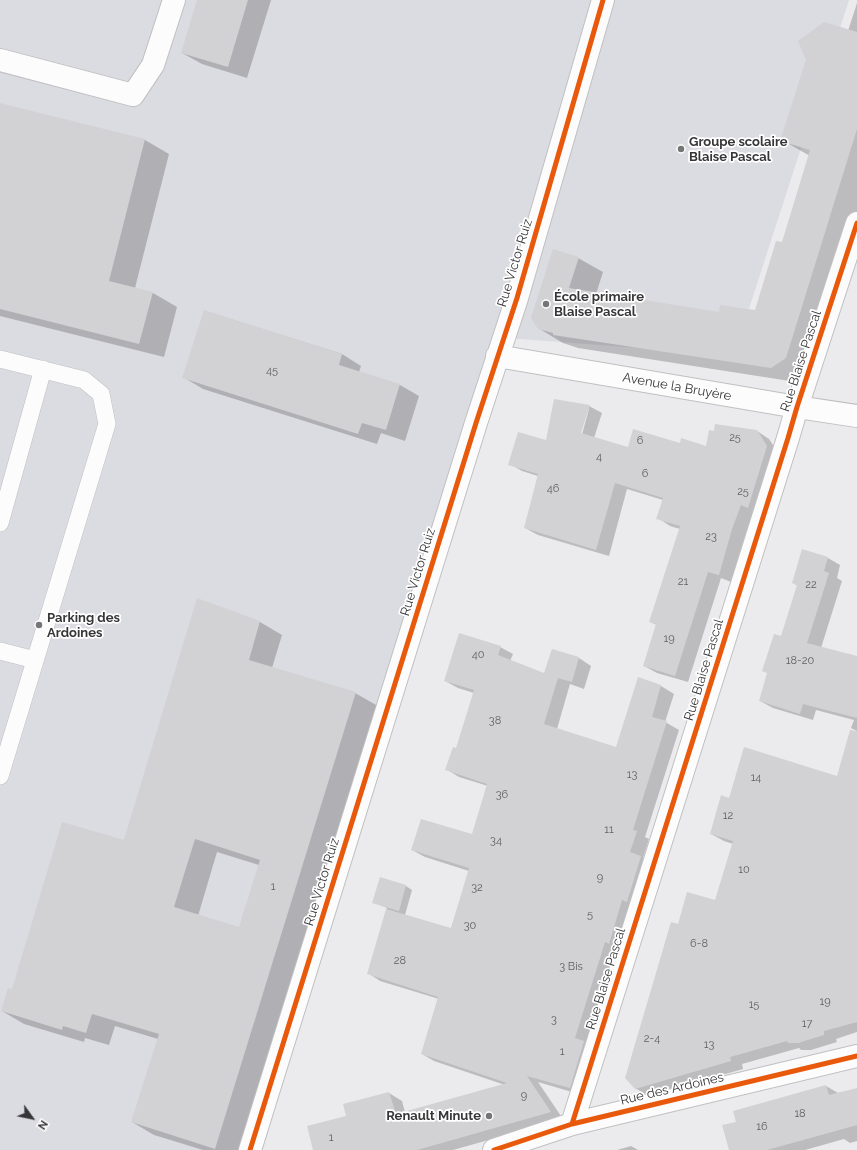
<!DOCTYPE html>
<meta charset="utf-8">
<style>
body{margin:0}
#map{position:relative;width:857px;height:1150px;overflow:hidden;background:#ebebee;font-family:Raleway,sans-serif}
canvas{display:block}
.north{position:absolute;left:12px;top:1098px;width:40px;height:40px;-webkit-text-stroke:3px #fff;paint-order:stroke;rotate:123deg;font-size:11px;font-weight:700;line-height:16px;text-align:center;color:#363638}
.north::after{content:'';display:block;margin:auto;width:14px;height:18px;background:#363638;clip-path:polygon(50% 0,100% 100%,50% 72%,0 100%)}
</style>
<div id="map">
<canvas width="857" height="1150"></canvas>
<div class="north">N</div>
</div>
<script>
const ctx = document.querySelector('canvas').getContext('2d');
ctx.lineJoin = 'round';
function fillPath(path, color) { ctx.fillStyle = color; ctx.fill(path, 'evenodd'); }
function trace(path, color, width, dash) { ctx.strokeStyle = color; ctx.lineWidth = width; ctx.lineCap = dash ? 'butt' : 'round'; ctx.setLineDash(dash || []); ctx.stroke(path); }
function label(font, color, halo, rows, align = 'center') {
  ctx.font = font + ' Raleway,sans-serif'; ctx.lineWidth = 3.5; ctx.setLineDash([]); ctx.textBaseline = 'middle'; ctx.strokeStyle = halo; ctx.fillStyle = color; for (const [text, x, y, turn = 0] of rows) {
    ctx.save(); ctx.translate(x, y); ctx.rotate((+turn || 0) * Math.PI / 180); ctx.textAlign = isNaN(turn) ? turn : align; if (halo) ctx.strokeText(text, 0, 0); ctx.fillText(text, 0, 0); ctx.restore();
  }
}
const built = new Path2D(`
 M0 0H596L250 1150H0Z
 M604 0H849L734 355 506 338Z`);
const shadow = new Path2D(`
 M198 0H271L247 78 202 64 182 53Z
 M857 3V221L796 382 578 348 563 343 538 328 578 258 603 272 596 294 720 313 755 311 783 244 810 156 782 140 848 31Z
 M0 104 145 140 169 154 135 288 153 293 177 307 164 357 0 316Z
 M205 311 342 354 361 366 359 372 400 385 419 396 405 441 381 433 377 444 203 389 183 377Z
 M589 406 602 413 594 438 628 449 680 445 707 448 757 431 769 439 779 454 753 512 745 536 731 582 721 578 688 682 657 673 644 666 657 625 650 622 680 529 670 526 658 518 663 500 627 489 609 556 538 535 525 528 538 476 522 471 510 464 547 441ZM587 409H589L581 438 579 437Z
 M828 558 840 565 837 578 842 581 821 648 857 658V731L851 728 854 720 816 710 813 720 773 708 760 701 798 586 793 583Z
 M198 600 260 622 282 635 272 668 355 693 378 706 240 1150H203L154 1135 132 1122 158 1039 115 1026 109 1045 85 1038 84 1042 24 1024 2 1011 12 990 124 841ZM217 852 259 865 239 929 198 916Z
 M500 647 513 654 510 661 545 674 552 650 579 658 591 666 584 689 570 684 557 729 617 748 639 678 661 686 674 694 665 722 679 730 645 837 649 839 643 858 653 864 582 1095 538 1082 563 1119 453 1150H314L347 1116 389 1093 402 1101 405 1112 505 1085 434 1061 422 1054 439 999 380 981 368 973 387 908 373 902 381 879 406 886 412 890 405 915 451 929 469 871 425 857 412 850 473 836 488 786 459 777 446 769 457 749 474 693 458 688 445 681Z
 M857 761V1032L836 1039 837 1042 811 1050H801L799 1048 742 1064 743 1069 648 1096 635 1088 679 925 716 901 733 844 724 841 711 834 730 799 851 781Z
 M826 1086 838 1093 857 1089V1141L850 1143 844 1139 805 1150H730L737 1122Z
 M631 1146 638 1150H617Z`);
const building = new Path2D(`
 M197 0H248L228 67 181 53Z
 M824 22 857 32V129L786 358 771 368 553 335V333L538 329 531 318 553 249 579 257 569 288 719 312 720 305 755 310 776 241 782 242 810 150 780 141 806 60 798 41Z
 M0 103 145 139 109 281 153 292 139 344 0 309Z
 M204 310 342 354 339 365 400 384 386 430 362 423 358 434 182 378Z
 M554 399 590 405 581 433 628 447 633 429 680 443 681 438 706 446 709 430 714 431 715 424 757 430 767 446 748 508 741 505 732 529 719 575 708 572 675 676 643 666 656 624 649 622 680 526 656 519 663 498 615 483 596 550 524 528 538 474 508 465 518 432 546 440Z
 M802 549 828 557 824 571 829 573 807 643 857 656V718L803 704 800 714 759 701 767 673 762 671 774 634 781 636 797 585 792 583Z
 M197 598 260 621 249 660 356 692 215 1149 131 1122 159 1034 92 1014 86 1033 63 1026 62 1030 1 1011 8 988 12 989 62 822 124 840ZM195 839 260 860 239 927 174 907Z
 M459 633 501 646 498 655 544 673 552 649 579 657 572 682 558 678 544 724 616 747 638 677 661 685 652 717 667 721 633 830 637 831 630 852 641 856 627 902 622 900 609 944 605 942 575 1038 584 1041 570 1088 527 1076 551 1112 417 1150H313L307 1126 346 1116 343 1104 389 1092 396 1114 507 1083 421 1054 438 997 367 974 386 909 451 928 469 868 411 850 421 819 472 834 487 784 445 770 453 747 456 748 474 690 444 681Z
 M850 730 857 731V1022L824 1031V1035L798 1043H788L787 1041 730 1057 731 1061 635 1089 625 1078 671 922 678 924 687 892 715 900 733 841 710 834 721 795 729 798 744 747 837 776Z
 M380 877 406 885 399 911 372 903Z
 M826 1085 829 1095 857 1088V1125L767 1150H729L722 1125 736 1122 733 1111Z`);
const lane = new Path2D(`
 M0 359 84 380 101 394 107 424 0 776
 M0 523 43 369
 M0 651 35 660`);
const street = new Path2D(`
 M0 60 133 95 153 65 174 0
 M497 356 797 407 857 416
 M572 1124 788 438 797 407 857 223
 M250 1150 476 423 517 298 603 0
 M494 1150 572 1124 857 1056`);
const cycleway = new Path2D(`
 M572 1124 788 438 797 407 857 223
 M250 1150 476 423 517 298 603 0
 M494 1150 572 1124 857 1056`);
const markers = [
 [681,149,4,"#757578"],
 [546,304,4,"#757578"],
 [39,625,4,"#757578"],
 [489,1116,4,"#757578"]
];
const numberNames = [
 ["45",272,371],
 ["25",735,438],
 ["6",640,441],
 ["4",599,457],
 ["6",645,474],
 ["46",553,489],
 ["25",743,492],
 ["23",711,537],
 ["21",683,582],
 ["22",811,585],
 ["19",669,639],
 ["40",478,655],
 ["18-20",800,661],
 ["38",495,721],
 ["13",632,775],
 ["14",756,778],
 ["36",502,795],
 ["12",728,816],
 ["11",609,830],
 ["34",496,841],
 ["10",744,870],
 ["9",600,878],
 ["1",273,887],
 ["32",477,888],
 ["5",590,915],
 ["30",470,926],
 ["6-8",699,944],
 ["28",400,961],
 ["3 Bis",571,967],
 ["19",825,1002],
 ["15",754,1005],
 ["3",554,1020],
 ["17",807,1024],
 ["2-4",652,1039],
 ["13",709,1045],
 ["1",562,1052],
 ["9",524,1096],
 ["18",800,1114],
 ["16",762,1127],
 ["1",331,1138]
];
const poiNames = [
 ["Groupe scolaire",689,142],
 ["Blaise Pascal",689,157],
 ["École primaire",554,297],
 ["Blaise Pascal",554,312],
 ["Parking des",47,618],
 ["Ardoines",47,633],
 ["Renault Minute",481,1116,"right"]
];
const streetNames = [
 ["Rue Victor Ruiz",515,263,-73],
 ["Rue Blaise Pascal",801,361,-72],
 ["Avenue la Bruyère",677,387,10],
 ["Rue Victor Ruiz",418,572,-73],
 ["Rue Blaise Pascal",704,670,-73],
 ["Rue Victor Ruiz",322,882,-73],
 ["Rue Blaise Pascal",606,979,-73],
 ["Rue des Ardoines",672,1089,-13]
];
fillPath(built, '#dbdbe2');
fillPath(shadow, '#0003');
fillPath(building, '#d2d2d4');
trace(lane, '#c0c0c2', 18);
trace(street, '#c0c0c2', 24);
trace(lane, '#fcfcfc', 17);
trace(street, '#fcfcfc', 22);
trace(cycleway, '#e8590c', 5);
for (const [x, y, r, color] of markers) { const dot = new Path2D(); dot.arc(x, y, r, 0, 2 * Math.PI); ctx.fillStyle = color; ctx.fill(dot); trace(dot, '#fff', 1.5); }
label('11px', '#606062', null, numberNames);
label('bold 13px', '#363638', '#fff', poiNames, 'left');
label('13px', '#363638', '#fff', streetNames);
</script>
